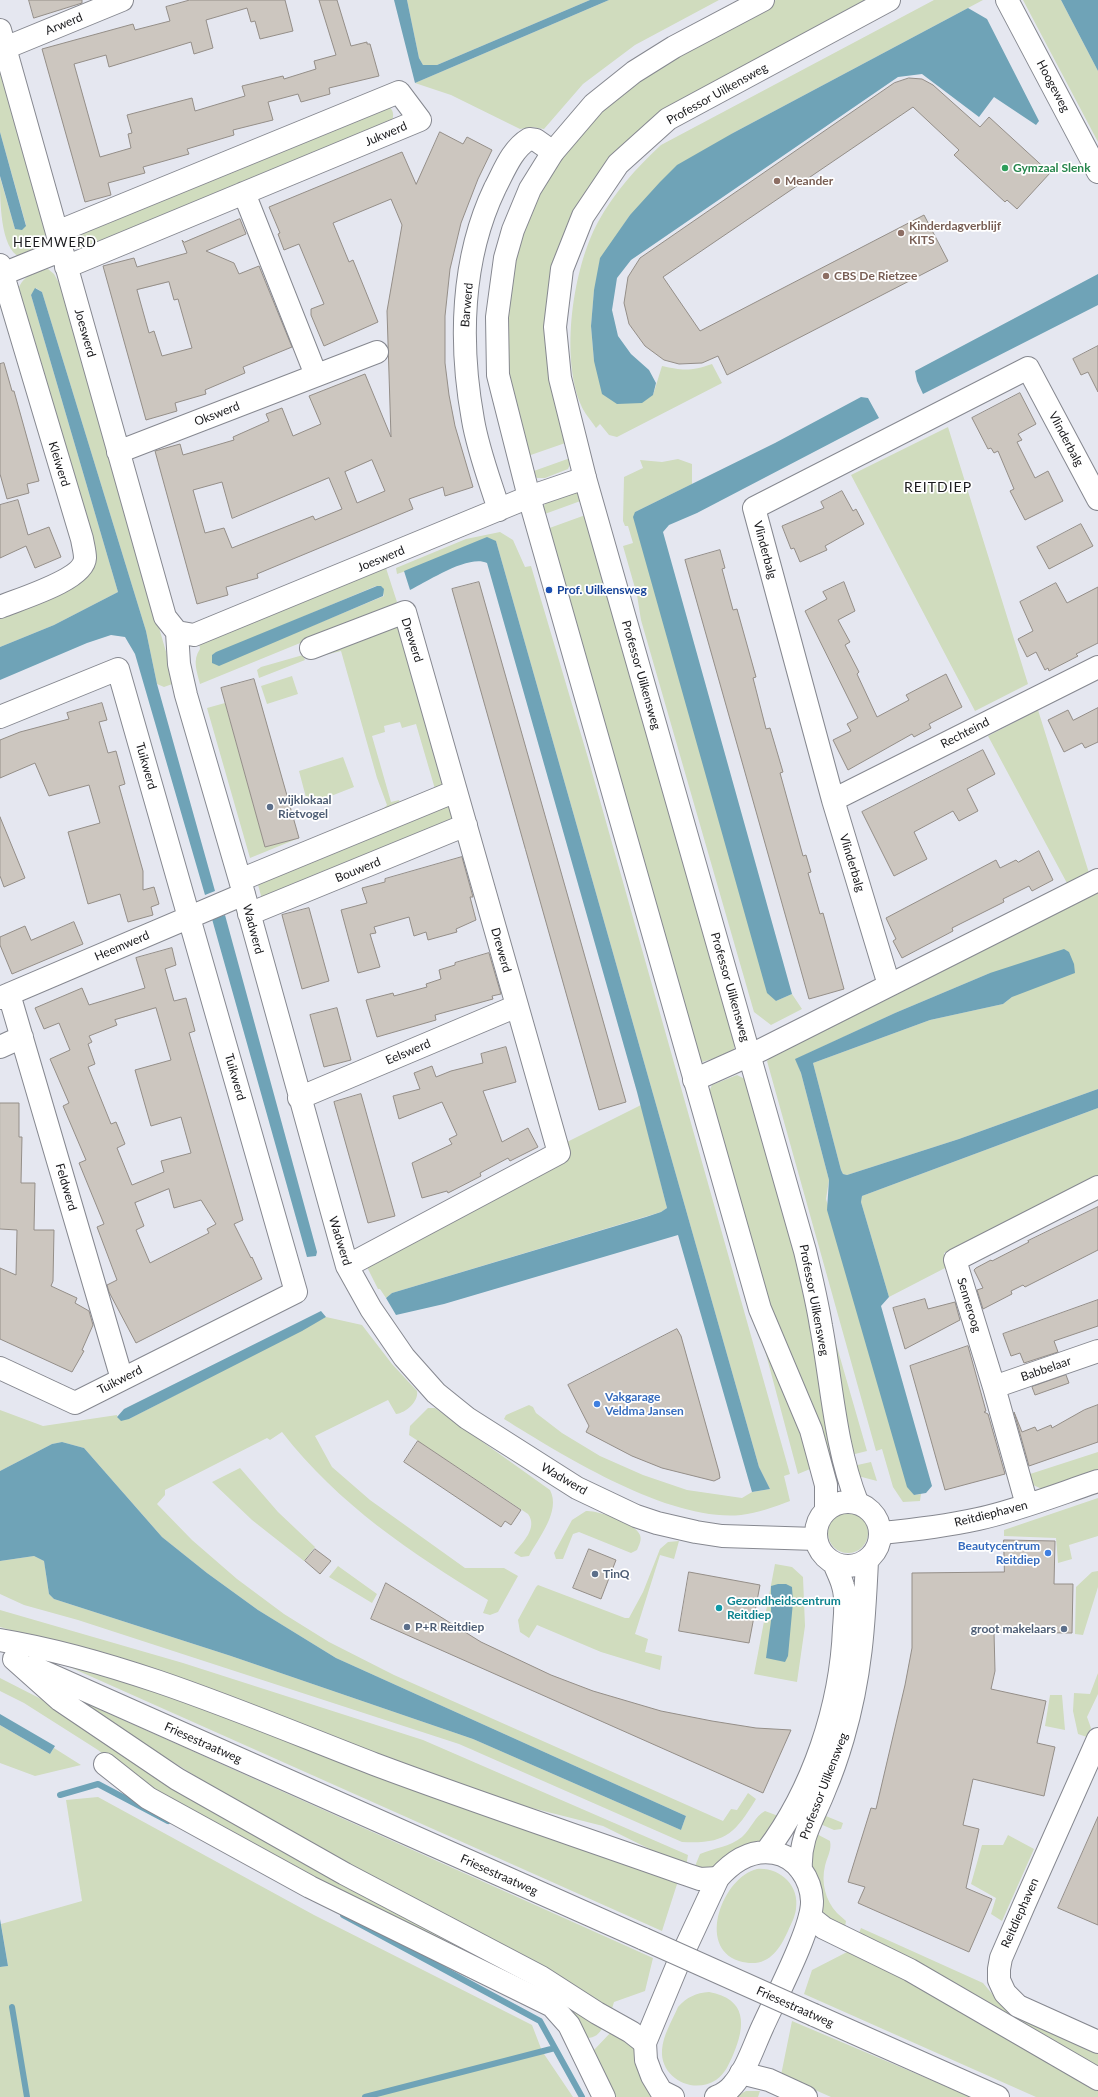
<!DOCTYPE html>
<style>
body{margin:0}
canvas{display:block;background:#e5e7f0}
</style>
<canvas width="1098" height="2097"></canvas>
<script>
const ctx = document.querySelector('canvas').getContext('2d');
ctx.lineJoin = 'round';
function fillPath(path, color) { ctx.fillStyle = color; ctx.fill(path, 'evenodd'); }
function trace(path, color, width, dash) { ctx.strokeStyle = color; ctx.lineWidth = width; ctx.lineCap = dash ? 'butt' : 'round'; ctx.setLineDash(dash || []); ctx.stroke(path); }
function label(font, color, halo, rows, align = 'center') {
  ctx.font = font + ' Lato,sans-serif'; ctx.lineWidth = 3.5; ctx.setLineDash([]); ctx.textBaseline = 'middle'; ctx.strokeStyle = halo; ctx.fillStyle = color; for (const [text, x, y, turn = 0] of rows) {
    ctx.save(); ctx.translate(x, y); ctx.rotate((+turn || 0) * Math.PI / 180); ctx.textAlign = isNaN(turn) ? turn : align; if (halo) ctx.strokeText(text, 0, 0); ctx.fillText(text, 0, 0); ctx.restore();
  }
}
const green = new Path2D(`
 M407 0H590L437 65H423L419 58Z
 M609 0H719L635 45 583 84 544 129 532 127 520 129 451 95 415 83Z
 M776 0H874L649 126 560 254 571 441 525 457 503 353 509 269 535 191 592 115 661 61Z
 M934 0H983L733 133 630 215 619 232 594 290 591 326 594 361 653 395 662 366C683 371 692 371 712 364L722 383 617 437 609 435 600 424 596 428C591 420 584 413 581 405 560 356 573 268 598 222 614 193 636 168 661 145Z
 M1023 0H1061L1098 71V142Z
 M0 68 45 228C47 249 37 249 20 257 0 249 0 199 0 177L15 229 26 225 0 132Z
 M387 105C394 110 394 114 392 122L82 250 77 233Z
 M48 269 54 274 60 285 175 683 164 687 157 684 146 631 42 292 36 288 31 295 118 592 54 625 0 647V616L85 577 19 287C26 274 34 272 48 269Z
 M948 427 1028 684 975 711 851 475Z
 M573 457 568 469 545 478H537L531 472Z
 M678 459 692 464V484L635 512 776 1001 792 994 802 1009 771 1025 754 1012 641 620 637 595 623 546 633 543 628 526H625L623 521 624 477 643 468 640 460 662 462Z
 M571 489 580 492 586 499 542 515C543 497 557 495 571 489Z
 M591 513 738 1039 732 1053 702 1062 692 1048 544 530Z
 M500 532 513 540 525 567 531 566 588 758 790 1474 784 1476 790 1501C774 1507 758 1513 741 1515 669 1522 564 1456 504 1419L506 1415 529 1405 533 1407 536 1413 562 1433 600 1456 643 1475 687 1490 742 1498 752 1492 770 1489 759 1467 496 541 397 574 396 568 466 539Z
 M385 565 397 602 393 605 200 684C197 672 192 660 200 649L199 642ZM376 586H381L384 596 302 630 212 655Z
 M394 626 399 628 445 785 423 800 421 793 435 789 416 724 402 728 400 722 384 726 385 732 372 736 391 802 399 800 401 808 381 811 387 805 377 778 341 651 309 659 386 627Z
 M303 655 305 660 259 678 257 670 261 667Z
 M292 676 298 694 267 704 261 686Z
 M225 703 265 847 299 838 250 858 207 708Z
 M1038 710 1089 873 1068 885 988 736Z
 M343 757 354 787 308 805 299 771Z
 M446 805 451 808 453 820 263 903 257 881Z
 M1098 890V1089L959 1139 847 1175 843 1174 841 1170 813 1063 930 1020 1003 1004 1012 997 990 973 895 1013 796 1059 801 1073 829 1180 826 1199 914 1495 921 1494 920 1501 903 1502 893 1487 882 1449 876 1451 767 1061 770 1058Z
 M737 1075 751 1082 796 1241 835 1461 829 1463 764 1301 706 1098 712 1085Z
 M641 1105 667 1208 661 1212 392 1293 386 1298 380 1289H378L366 1265 372 1261 567 1161 563 1144Z
 M1098 1108V1176L944 1253 947 1267 889 1297 861 1202 862 1196Z
 M820 1288 867 1451 851 1455Z
 M755 1313 815 1467 798 1474Z
 M326 1317 362 1325 392 1364 417 1391C419 1401 406 1413 396 1414L388 1400 315 1436 332 1467 370 1500 465 1568H504L518 1576 498 1612 490 1615 483 1613 488 1600C410 1552 339 1505 282 1432L270 1440 267 1438 165 1490V1495L157 1504 192 1540 237 1579 284 1614 329 1642 394 1675 723 1821 731 1809 737 1810 748 1793 756 1799C734 1835 725 1844 682 1842L459 1744 78 1620 24 1605 0 1594V1561L34 1556 44 1561 49 1594 54 1599 231 1656 473 1739 681 1830 686 1816 336 1658 258 1610 207 1573 162 1537 84 1448 62 1442 52 1444 0 1471V1410L43 1426 117 1415V1417L129 1419Z
 M428 1408H435L550 1490C561 1511 539 1537 529 1556L521 1557 514 1553C523 1542 538 1528 528 1514L409 1435 410 1426Z
 M1098 1452V1469L1042 1489 1033 1485 1027 1475Z
 M871 1462 877 1481 858 1476 853 1466Z
 M240 1468 278 1512 315 1547 304 1561 252 1520 212 1482Z
 M1098 1498V1536L1069 1545 1072 1559 1058 1563 1056 1538 1004 1536V1530Z
 M586 1511C597 1510 636 1523 640 1535 642 1540 639 1545 637 1550L631 1553 579 1532 573 1534 563 1559H556L554 1553 572 1520Z
 M828 1533a20 20 0 1 1 40 0a20 20 0 1 1-40 0Z
 M679 1541 674 1559 660 1555 635 1634 648 1639 645 1652 662 1656 660 1670 601 1652 537 1625 529 1638 520 1632 518 1620 536 1587 538 1585 625 1618H629L643 1592 660 1549 668 1542Z
 M775 1564 792 1567 803 1577 805 1626 797 1682 754 1674Z
 M338 1566 377 1594 372 1603 329 1577Z
 M1098 1571V1587L1083 1635 1075 1634 1076 1587 1092 1572Z
 M0 1610 183 1663 423 1740 688 1855 686 1867 603 1826 516 1804 63 1645 0 1627Z
 M36 1652 232 1717 678 1881 662 1931Z
 M1098 1673V1694L1087 1717 1091 1728 1087 1737 1078 1734 1073 1711 1074 1693 1090 1694Z
 M0 1678 45 1701 474 1948 603 2027C599 2034 595 2038 587 2038L574 2021 324 1887 146 1787 98 1750 24 1703 0 1691Z
 M61 1692 653 1958 645 1991 614 2002 611 2012 253 1812Z
 M1050 1695H1062L1065 1730 1045 1726Z
 M0 1725 50 1754 54 1748 81 1765 35 1776 0 1763Z
 M98 1797 314 1915 532 2025 542 2051 573 2097H0V1967L8 1966 1 1924 82 1901 66 1800Z
 M765 1811 781 1817 759 1842 712 1867 693 1871 700 1854C714 1848 730 1847 742 1837 751 1829 755 1816 765 1811Z
 M821 1814 843 1823 841 1829 834 1830 818 1823Z
 M813 1832 830 1841C832 1850 827 1857 825 1866 821 1882 825 1900 837 1913 840 1916 843 1918 846 1921L844 1932 826 1917 823 1912 809 1869Z
 M1008 1835 1034 1849 1002 1921 991 1914 996 1898 971 1884 982 1845H1003Z
 M757 1869C779 1867 800 1885 796 1909 795 1917 791 1924 788 1931 778 1953 766 1969 739 1961 696 1947 723 1877 757 1869Z
 M861 1928 983 1983 1005 2009 1098 2051V2070L857 1938Z
 M849 1951 900 1974 1098 2087V2097H1036L804 1994 812 1970Z
 M709 1992C747 1999 746 2025 733 2055 729 2064 725 2074 716 2080 693 2095 660 2078 662 2050 663 2035 672 2021 678 2007 687 1997 696 1993 709 1992Z
 M792 2021 971 2097H831L781 2075Z
 M613 2030C636 2041 647 2073 654 2097H615L593 2051Z
 M746 2091H760L758 2097H735Z`);
const water = new Path2D(`
 M394 0H407L419 58 423 65H437L590 0H609L415 83Z
 M1061 0H1098V71Z
 M968 8 987 19 1039 121 1036 125 994 97 979 117 922 74 898 77 631 260 617 278 612 310 618 336 631 354 649 370 656 383 653 395 642 403 617 404 602 394 594 361 591 326 594 290 600 258 630 215 660 182 677 165 733 133Z
 M0 132 26 226 22 230 15 229 0 176Z
 M1098 274V305L923 394 917 381 915 371Z
 M35 288 42 292 146 631 157 684 215 891 205 895 135 654 125 637 111 635 87 643 0 680V647L54 625 118 592 31 295Z
 M861 397 868 398 879 418 697 513 669 525 663 532 792 994 776 1001 767 993 633 517 635 512 775 443Z
 M487 537 496 541 759 1467 770 1489 752 1492 678 1235 444 1304 396 1315 386 1298 392 1293 646 1217 661 1212 667 1208 637 1092 487 563C469 554 428 581 410 590L404 571Z
 M377 586H381L384 589 383 596 219 666 212 663V655L216 652Z
 M225 915 317 1252 316 1256 307 1257 212 919Z
 M1064 949 1069 952 1074 964 1075 973 1012 997 1003 1004 930 1020 813 1063 841 1170 843 1174 847 1175 959 1139 1098 1089V1108L862 1196 861 1202 889 1297 881 1306 932 1486 926 1493 914 1495 907 1487 827 1210 829 1180 801 1073 795 1059 895 1013 990 973Z
 M321 1311 326 1317 302 1331 129 1419 121 1421 117 1417 124 1409Z
 M62 1442 84 1448 162 1537 207 1573 258 1610 336 1658 686 1816 681 1830 473 1739 231 1656 54 1599 49 1594 44 1561 34 1556 0 1561V1471L52 1444Z
 M778 1584H786L792 1587 793 1602 788 1656 785 1662 766 1658 771 1621V1586Z
 M0 1714 55 1746 50 1754 0 1725Z
 M0 1919 8 1966 0 1967Z`);
const stream = new Path2D(`
 M60 1795 98 1784 168 1821
 M343 1915 540 2021 582 2097
 M12 2007 27 2097
 M365 2097 555 2048`);
const building = new Path2D(`
 M29 0H82V3L34 18Z
 M190 0H285L293 31 260 39 255 21 251 22 247 8 206 20 213 48 194 54 191 42 109 67 106 55 74 64 100 157 131 148 128 134 132 133 127 115 192 98 195 111 245 96 242 86 283 76 284 79 316 69 314 61 336 55 319 0H337L351 46 367 42V44H370L379 76 329 88 330 94 301 102 298 94 268 102 273 120 233 130 234 135 187 149 189 154 143 167 145 173 108 183 111 195 85 202 42 49 133 24 135 30 170 21 166 7Z
 M909 78 922 79 933 85 980 127 989 117 1050 173 1017 209 1007 200 1005 202 954 155 959 150 913 107 663 277 700 331 924 215 948 261 727 375 718 356 702 363 679 364 664 360 645 346 629 324 624 303 628 277 640 258 894 83Z
 M440 132 463 144 467 137 492 150 478 179 461 223 450 269 445 316V363L449 395 455 426 473 487 445 496 443 487 409 499 413 509 257 574 258 578 226 587 228 595 197 604 155 451 180 444 183 455 234 440 233 437 269 421 266 414 282 408 293 436 321 424 309 396 365 374 391 437 387 311 402 225 391 199 333 223 349 262 353 260 378 322 324 346 311 315V309L324 304 299 244 284 250 278 234 280 233 269 207 402 152 416 184ZM372 460 385 491 357 503 345 472ZM329 478 342 509 315 520 313 516 232 548 224 528 205 533 193 490 222 482 232 518Z
 M240 219 246 234 206 251 234 263 239 274 259 266 292 347 243 367 245 373 205 390 206 394 175 403 177 411 146 420 103 266 134 258 137 267 187 253 182 240 184 242ZM169 282 174 300 178 299 192 348 162 356 154 331 149 333 137 290Z
 M1098 346V392L1088 372 1081 375 1073 359Z
 M4 363 12 391H14L39 481 27 484 29 493 7 499 0 474V364Z
 M1020 393 1036 424 1018 434 1022 440 1017 442 1035 478 1048 471 1063 501 1025 520 1010 491 1014 489 998 451 994 453 991 448 988 449 972 418Z
 M842 491 853 511 856 509 864 524 825 546 827 550 800 562 794 548 791 549 782 526 824 508 821 502Z
 M18 500 28 535 49 527 61 557 35 568 26 546 0 558V505Z
 M1081 524 1093 546 1049 569 1037 547Z
 M720 550 725 568 722 569 733 610 737 609 756 677 753 678 766 729 770 728 783 772 780 773 803 856 806 855 811 872 808 873 820 914 823 913 844 989 809 999 685 560Z
 M479 582 626 1102 599 1110 452 589Z
 M844 582 855 611 838 620 850 642 845 645 859 672 857 674 877 717 909 700 906 695 946 674 962 707 929 724 931 728 914 737 912 734 848 770 833 740 851 731 847 724 858 718 805 611 827 599 823 592Z
 M1056 583 1067 603 1098 587V643L1076 654 1078 656 1049 671 1048 668 1045 670 1036 652 1027 657 1018 639 1033 631 1020 602Z
 M254 679 299 838 265 847 221 688Z
 M102 703 107 720 99 722 108 753 116 751 125 784 119 786 143 871V890L154 887 159 904 151 907 153 915 128 922 120 894 88 904 68 832 100 823 89 785 49 796 35 763 0 778V740L20 732 69 719 67 713Z
 M1098 708V742L1085 748 1082 743 1064 752 1048 720 1068 710 1073 720Z
 M983 750 995 774 967 789 978 811 959 821 953 811 914 832 927 859 894 876 862 812Z
 M0 817 25 878 4 887 0 876Z
 M1039 851 1053 880 1032 891 1029 886 1003 899 1004 902 952 928 953 931 902 958 893 941 896 939 886 918 996 860 1000 868 1016 860 1018 862Z
 M462 857 473 897H470L476 920 456 929 457 932 428 940 426 932 414 936 409 917 374 927 376 933 370 934 380 967 358 973 341 910 367 903 362 888 385 882V879Z
 M309 908 329 981 302 989 282 915Z
 M74 922 83 944 12 974 0 945V937L25 926 31 940Z
 M172 948 176 965 165 969 174 1001 186 998 195 1031 189 1033 243 1220 234 1224 251 1258 252 1257 262 1279 136 1343 109 1292 107 1285 117 1280 97 1227 104 1224 79 1163 86 1160 63 1106 69 1103 50 1059 70 1050 59 1023 44 1029 35 1008 82 988 89 1005 145 988 136 958ZM156 1008 171 1060 135 1070 151 1126 181 1117 191 1153 161 1161 164 1172 132 1185 117 1148 125 1144 116 1122 111 1124 88 1067 95 1064 88 1044 92 1042 89 1036 117 1025 115 1020ZM169 1189 174 1208 201 1200 216 1224 207 1229 209 1233 150 1263 136 1230 144 1226 135 1203Z
 M489 953 501 994 492 996 493 999 435 1015 436 1020 377 1037 366 1000 393 993 394 996 427 987 426 984 441 979 439 970 455 965V963Z
 M337 1008 351 1060 324 1067 310 1015Z
 M506 1047 516 1082 483 1091 502 1142 528 1128 538 1147 510 1161 508 1158 480 1173 481 1176 448 1193 447 1191 422 1198 412 1163 452 1144 449 1139 457 1135 442 1102 399 1119 393 1096 420 1089 414 1073 432 1066 436 1077 451 1071 483 1063 481 1054Z
 M361 1094 395 1216 368 1223 334 1102Z
 M0 1103H19V1137H22L21 1183H35L34 1230H54L53 1281 51 1286 77 1298 75 1303 89 1311 93 1325 82 1350 84 1351 72 1372 0 1339V1268L16 1275 17 1230 0 1229Z
 M1098 1207V1250L1025 1287 1023 1285 1011 1291 1012 1294 983 1309 977 1290 983 1288 974 1270 976 1268 991 1260 992 1261 1029 1242 1028 1241Z
 M925 1299 928 1309 955 1302 960 1320 905 1349 893 1308Z
 M1098 1300V1326L1054 1341 1058 1352 1024 1363 1020 1353 1011 1356 1003 1334Z
 M677 1329 681 1336 719 1472 720 1478 714 1481 662 1468 632 1456 586 1432 589 1426 568 1385Z
 M968 1346 986 1411 984 1412 988 1414 1005 1474 945 1490 910 1366Z
 M1066 1375 1069 1383 1035 1395 1032 1387Z
 M1098 1405V1442L1029 1466 1014 1412 1022 1432 1035 1427 1037 1431 1051 1425 1052 1428 1084 1410Z
 M418 1441 521 1510 511 1525 505 1521 501 1527 404 1462Z
 M1004 1540 1055 1541 1054 1584H1073L1072 1633 994 1632 995 1671 991 1689 1046 1701 1037 1743 1055 1747 1044 1796 973 1779 963 1825 979 1829 966 1888 992 1899 969 1952 858 1903 865 1887 848 1882 871 1808 876 1809 905 1685 912 1648V1573L1004 1572Z
 M315 1549 331 1561 320 1574 305 1561Z
 M589 1549 616 1560 601 1599 573 1588Z
 M689 1572 760 1585 749 1643 679 1631Z
 M386 1583 481 1642 551 1675 593 1691 661 1711 712 1721 756 1728 791 1730 763 1793 371 1619Z
 M1098 1817V1925L1058 1908Z`);
const street = new Path2D(`
 M1007 0 1098 172
 M0 30 165 617 177 632 194 635 529 497 585 478
 M5 48 122 0
 M244 193 316 375
 M57 232 399 92 420 120 66 267
 M0 265 82 539C83 545 85 552 85 558 84 580 19 599 0 607
 M0 275 62 250
 M118 452 377 352
 M499 510C490 481 478 450 473 420 459 343 461 259 495 188 504 171 512 149 529 139L536 140 553 152
 M177 632 179 664 186 695 240 880 347 1266 371 1309 404 1357 436 1393 467 1418 577 1488 636 1516 657 1523 696 1532 722 1536 816 1539
 M311 648 405 612 559 1153 347 1266
 M0 717 118 669 296 1292 75 1403 0 1368
 M833 800 1098 667
 M240 880 456 791
 M249 914 466 825
 M889 985 833 800 754 508 1028 368 1098 499
 M9 994 122 1379
 M0 998 244 894
 M0 1047 22 1037
 M694 1080 761 1050 1098 880
 M299 1098 517 1006
 M994 1387 1098 1351
 M1027 1505 994 1387 955 1260 1098 1187
 M881 1533C913 1530 946 1526 978 1519 1019 1510 1059 1494 1098 1481
 M1098 1739 1024 1905 1001 1958 999 1969V1980L1005 1993 1018 2006 1098 2042
 M105 1764 148 1798 310 1887 552 2006 569 2025 604 2097`);
const secondary = new Path2D(`
 M763 0 674 47 634 72 594 104 553 152 530 189 513 230 505 258 497 317 498 375 529 497 760 1309 811 1430 826 1485V1510
 M816 1534a32 32 0 1 1 64 0a32 32 0 1 1-64 0Z
 M857 1502C835 1446 832 1385 821 1326 817 1301 811 1276 805 1251L585 478 560 378 555 327 562 269 583 216 618 164 668 119 889 0
 M766 1852C813 1790 841 1706 844 1628 845 1615 847 1599 843 1586 841 1578 837 1571 834 1563
 M801 1870C799 1837 814 1818 825 1789 832 1773 838 1755 843 1738 861 1676 864 1625 867 1561
 M673 2097 661 2091 652 2076 646 2060 645 2043 677 1966 718 1878C733 1861 751 1849 774 1853 797 1857 811 1879 812 1901 813 1927 775 1999 763 2026 754 2045 747 2069 733 2085 729 2090 721 2095 716 2097`);
const primary = new Path2D(`
 M0 1640C126 1661 255 1718 374 1764 478 1803 584 1838 688 1875L700 1879 718 1878
 M14 1659 60 1700 177 1779 345 1874 541 1977 597 2013 631 2032 645 2043
 M33 1667 644 1939
 M810 1917 824 1928 910 1970 1098 2079
 M814 2015 998 2097
 M741 2073 769 2080 806 2097`);
const primaryBridge = new Path2D(`
 M644 1939 814 2015`);
const markers = [
 [1005,168,4,"#2e9e5b"],
 [777,181,4,"#8d6e63"],
 [901,233,4,"#8d6e63"],
 [826,276,4,"#8d6e63"],
 [549,590,4,"#1a4fb4"],
 [270,807,4,"#5c6f8a"],
 [597,1404,4,"#3f7fe0"],
 [1048,1553,4,"#3f7fe0"],
 [595,1574,4,"#5c6f8a"],
 [719,1608,4,"#0f9aa8"],
 [407,1627,4,"#5c6f8a"],
 [1064,1629,4,"#5c6f8a"]
];
const streetNames = [
 ["Arwerd",64,24,-22],
 ["Hoogeweg",1053,86,62],
 ["Professor Uilkensweg",717,94,-29],
 ["Jukwerd",386,134,-23],
 ["Barwerd",467,305,-85],
 ["Joeswerd",85,333,74],
 ["Okswerd",217,414,-21],
 ["Vlinderbalg",1066,439,62],
 ["Kleiwerd",59,464,73],
 ["Vlinderbalg",765,550,75],
 ["Joeswerd",381,559,-22],
 ["Drewerd",412,640,72],
 ["Professor Uilkensweg",641,675,74],
 ["Rechteind",965,733,-27],
 ["Tuikwerd",146,766,74],
 ["Vlinderbalg",852,863,73],
 ["Bouwerd",358,870,-22],
 ["Wadwerd",253,929,75],
 ["Heemwerd",122,946,-23],
 ["Drewerd",501,950,74],
 ["Professor Uilkensweg",730,987,74],
 ["Eelswerd",408,1052,-23],
 ["Tuikwerd",235,1077,74],
 ["Feldwerd",66,1187,74],
 ["Wadwerd",340,1241,73],
 ["Professor Uilkensweg",814,1300,79],
 ["Senneroog",969,1305,73],
 ["Babbelaar",1046,1369,-19],
 ["Tuikwerd",120,1380,-27],
 ["Wadwerd",564,1479,30],
 ["Reitdiephaven",991,1514,-14],
 ["Friesestraatweg",203,1743,24],
 ["Professor Uilkensweg",824,1786,-69],
 ["Friesestraatweg",499,1875,24],
 ["Reitdiephaven",1020,1913,-66],
 ["Friesestraatweg",795,2007,24]
];
const leisureNames = [
 ["Gymzaal Slenk",1013,168]
];
const educationNames = [
 ["Meander",785,181],
 ["Kinderdagverblijf",909,226],
 ["KITS",909,240],
 ["CBS De Rietzee",834,276]
];
const transitNames = [
 ["Prof. Uilkensweg",557,590]
];
const serviceNames = [
 ["wijklokaal",278,800],
 ["Rietvogel",278,814],
 ["TinQ",603,1574],
 ["P+R Reitdiep",415,1627],
 ["groot makelaars",1056,1629,"right"]
];
const shopNames = [
 ["Vakgarage",605,1397],
 ["Veldma Jansen",605,1411],
 ["Beautycentrum",1040,1546,"right"],
 ["Reitdiep",1040,1560,"right"]
];
const cultureNames = [
 ["Gezondheidscentrum",727,1601],
 ["Reitdiep",727,1615]
];
const neighbourhoodNames = [
 ["HEEMWERD",55,243]
];
const quarterNames = [
 ["REITDIEP",938,487]
];
fillPath(green, '#d0dcbe');
fillPath(water, '#6fa3b7');
trace(stream, '#6fa3b7', 6);
fillPath(building, '#ccc6bf');
trace(building, '#948e88', 1);
trace(street, '#868890', 24);
trace(secondary, '#868890', 24);
trace(primary, '#868890', 24);
trace(street, '#fff', 22);
trace(secondary, '#fff', 22);
trace(primary, '#fff', 22);
trace(primaryBridge, '#868890', 24, []);
trace(primaryBridge, '#fff', 22);
for (const [x, y, r, color] of markers) { const dot = new Path2D(); dot.arc(x, y, r, 0, 2 * Math.PI); ctx.fillStyle = color; ctx.fill(dot); trace(dot, '#fff', 1.5); }
label('12px', '#19191c', '#fff', streetNames);
label('bold 12px', '#27864d', '#fff', leisureNames, 'left');
label('bold 12px', '#785e54', '#fff', educationNames, 'left');
label('bold 12px', '#164399', '#fff', transitNames, 'left');
label('bold 12px', '#4e5e75', '#fff', serviceNames, 'left');
label('bold 12px', '#366cbe', '#fff', shopNames, 'left');
label('bold 12px', '#0d838f', '#fff', cultureNames, 'left');
ctx.letterSpacing = '1px';
label('13px', '#19191c', '#fff', neighbourhoodNames);
ctx.letterSpacing = '0px';
ctx.letterSpacing = '1px';
label('14px', '#19191c', '#fff', quarterNames);
ctx.letterSpacing = '0px';
</script>
